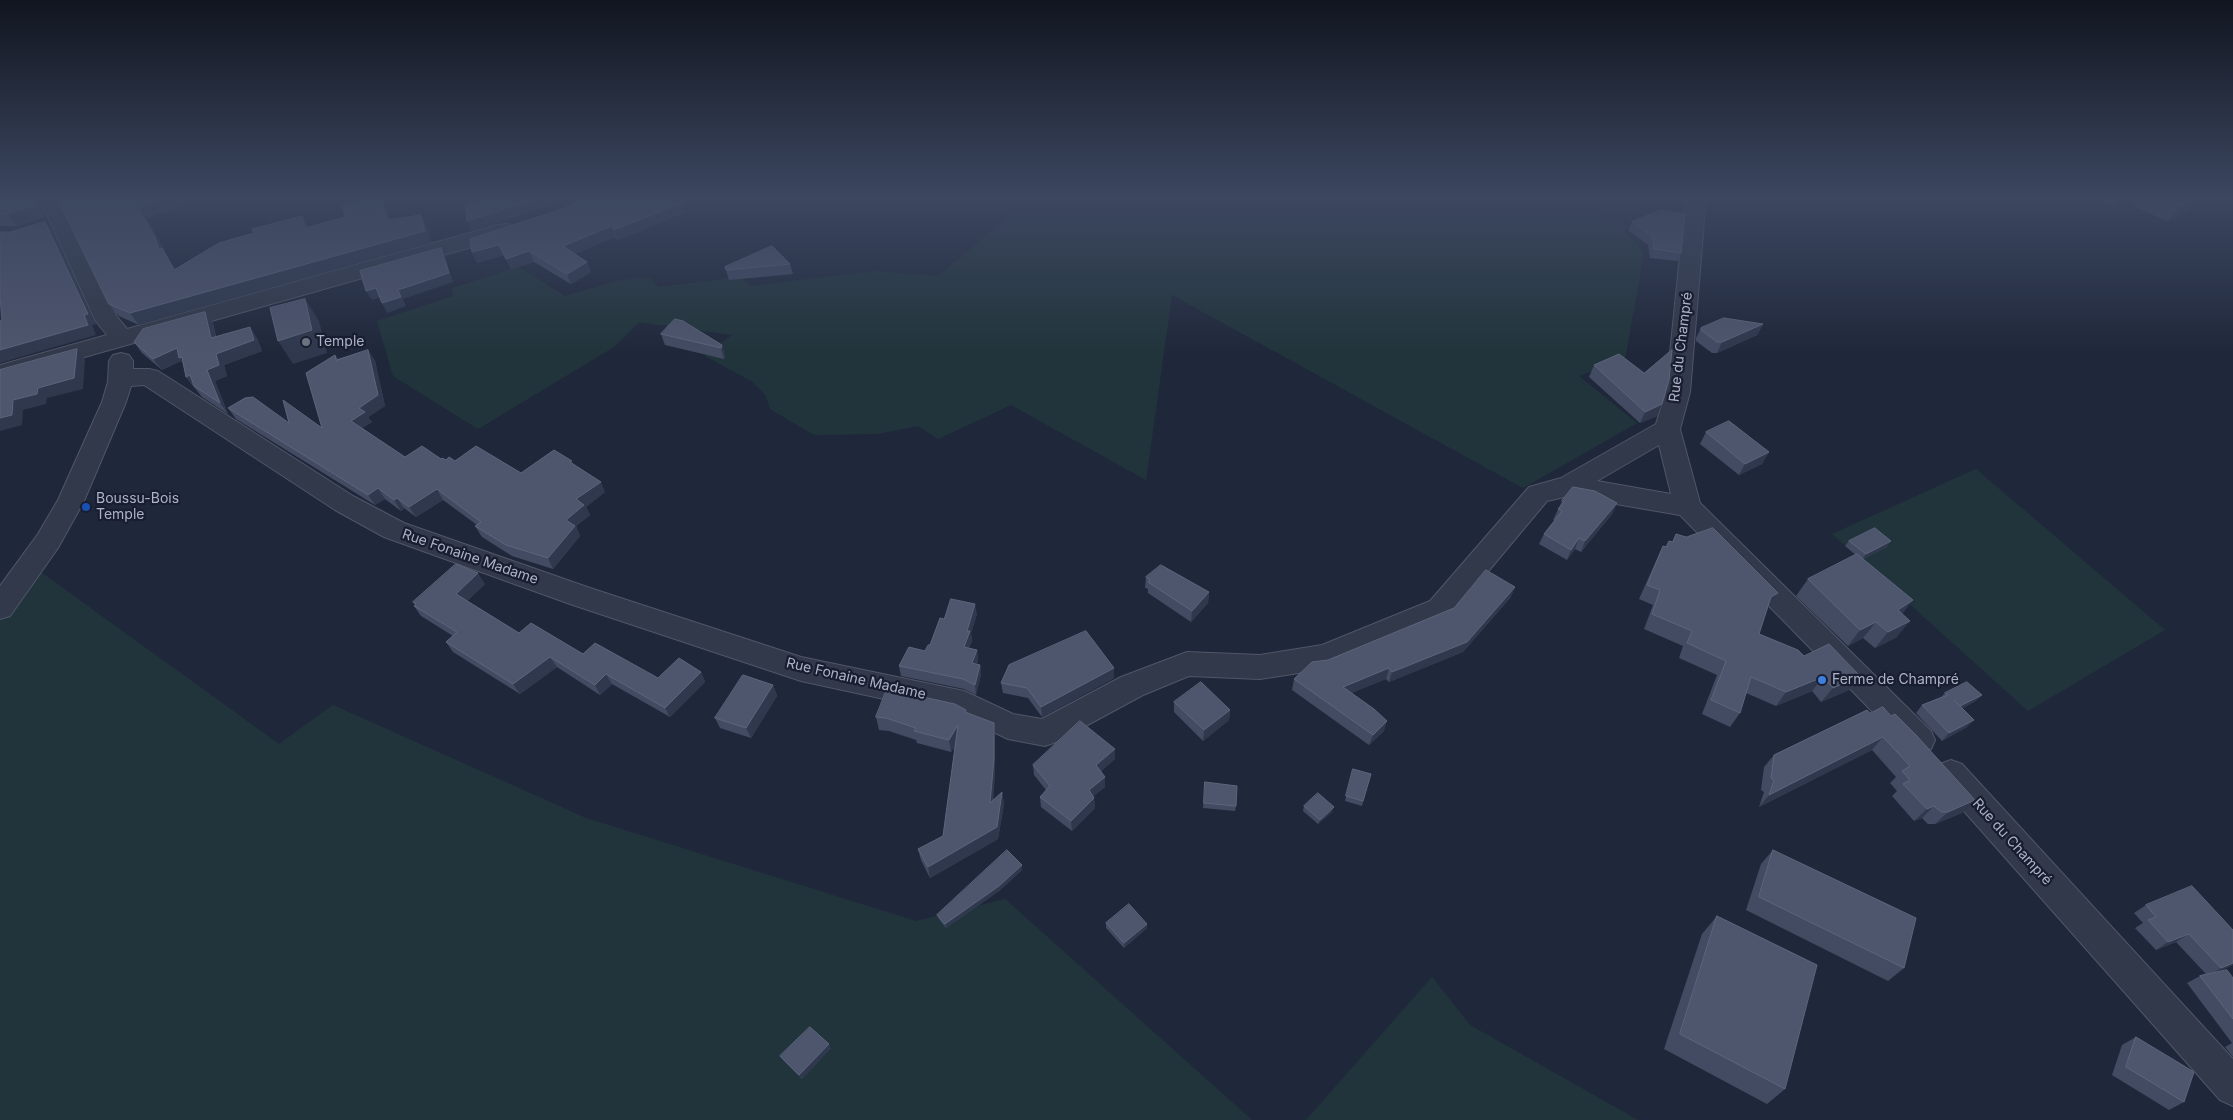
<!DOCTYPE html>
<meta charset="utf-8">
<style>
body{margin:0}
canvas{display:block;background:#1f273a}
</style>
<canvas width="2233" height="1120"></canvas>
<script>
const ctx = document.querySelector('canvas').getContext('2d');
ctx.lineJoin = 'round';
function fillPath(path, color) { ctx.fillStyle = color; ctx.fill(path, 'evenodd'); }
function trace(path, color, width, dash) { ctx.strokeStyle = color; ctx.lineWidth = width; ctx.lineCap = dash ? 'butt' : 'round'; ctx.setLineDash(dash || []); ctx.stroke(path); }
function label(font, color, halo, rows, align = 'center') {
  ctx.font = font + ' Inter,sans-serif'; ctx.lineWidth = 4.5; ctx.setLineDash([]); ctx.textBaseline = 'middle'; ctx.strokeStyle = halo; ctx.fillStyle = color; for (const [text, x, y, turn = 0] of rows) {
    ctx.save(); ctx.translate(x, y); ctx.rotate((+turn || 0) * Math.PI / 180); ctx.textAlign = isNaN(turn) ? turn : align; if (halo) ctx.strokeText(text, 0, 0); ctx.fillText(text, 0, 0); ctx.restore();
  }
}
const green = new Path2D(`
 M1032 197H1562L1627 226 1625 231 1644 253 1625 359 1579 376 1637 423 1523 488 1172 295 1146 480 1011 405 938 439 918 426 878 434 814 435 770 409 766 396 753 382 705 356 732 335 639 322 614 347 478 429 393 376 377 321 453 296 452 288 519 267 565 296 616 281 648 277 659 287 740 277 751 286 874 271 938 276Z
 M1976 469 2165 630 2028 711 1832 534Z
 M31 565 279 744 333 705 586 818 916 921 1005 899 1252 1120H0V607Z
 M1432 977 1470 1025 1638 1120H1306Z`);
const minor = new Path2D(`
 M39 197H59L117 317 127 329 498 225 506 224 514 225 517 230 514 235 0 381V365L107 335 95 320Z
 M1686 197H1706L1690 392 1680 429 1700 503 1931 731 1935 740 1931 749 1920 753 1909 749 1680 515 1569 496 1547 501 1450 617 1325 669 1260 679 1189 676 1143 695 1056 742 1045 746 1008 739 958 715 801 681 570 604 384 537 335 510 144 385 131 386 126 402 84 501 58 548 10 616 0 619V586L38 534 58 500 102 402 108 382 109 361 113 355 121 353 129 355 133 361V369H149L158 371 353 496 404 523 590 588 801 657 964 691 1013 714 1042 719 1121 677 1187 652 1260 655 1322 645 1430 601 1529 487 1561 478 1656 424 1666 392ZM1659 445 1671 494 1597 481Z
 M1951 760 1962 764 2233 1059V1106L2220 1100 1940 784 1935 774 1940 764Z`);
const wall = new Path2D(`
 M0 197 45 217 17 226H0Z
 M57 197H183L187 205 146 218 164 249 165 253 175 269 254 233 302 216 309 227 345 217 373 197H381L386 207 390 220 427 227 431 243 139 325 119 316 109 304Z
 M587 197H690L685 199 686 203 682 205 685 213 618 240 615 237 574 254 587 262 591 272 571 284 534 262 511 269 504 255 477 263 472 252Z
 M2091 197H2125L2115 207Z
 M2138 197H2201L2185 213 2168 221 2132 206Z
 M1632 222 1681 253 1678 261 1650 258 1648 245 1628 230Z
 M790 264 793 274 729 280 725 267Z
 M205 312 213 323 216 336 257 338 262 351 224 365 227 376 215 381 228 414 202 397 186 377 183 364 181 361 162 370 142 353 134 342Z
 M1763 324 1757 335 1717 353H1712L1696 341V338L1701 328Z
 M661 334 722 345 725 356 724 359 665 345Z
 M368 350 375 361 385 406 368 417 372 422 362 428 405 457 441 459 521 473 574 465 605 492 586 507 590 515 576 526 580 536 553 569 512 556 482 537 475 526 477 525 443 500 416 517 404 508 401 511 385 499 375 505 236 419 228 408 289 423 322 428 335 355 338 359Z
 M1594 365 1644 373 1662 404 1657 416 1640 423 1589 377Z
 M1706 432 1769 452 1762 464 1739 475 1700 444Z
 M1562 501 1617 503 1612 514 1581 552 1575 549 1567 560 1539 544 1544 534 1555 520H1553Z
 M1676 534 1768 608 1767 609 1759 634 1804 656 1860 676 1849 690 1821 702 1812 691 1776 706 1746 693 1740 713 1730 727 1702 714 1717 675 1679 658 1683 646 1644 629 1653 605 1639 599 1656 561 1663 546 1666 547 1672 542Z
 M1849 541 1887 547 1863 559 1902 614 1897 637 1875 648 1863 638 1848 646 1796 596 1808 579 1856 555 1845 546Z
 M1146 577 1209 592 1208 603 1191 622 1148 593V589L1145 588Z
 M485 584 467 601 519 633 658 678 701 672 705 682 670 717 612 684 600 695 557 667 520 694 453 652 446 642 453 636 421 616 414 606 415 605 413 602Z
 M1515 587 1510 598 1463 652 1389 682 1386 679 1351 693 1384 731 1369 745 1292 690 1294 679 1328 660Z
 M977 614 971 633 972 641 969 648 977 650 978 659 977 664 980 665 981 674 976 695 964 689 901 676 899 666 925 651 930 645 944 619Z
 M1114 668V678L1042 717 1028 698 1003 693 1001 683Z
 M773 685 777 696 751 738 720 728 715 718Z
 M1945 693 1982 695 1974 702 1963 708 1967 727 1942 741 1916 713 1922 705 1941 697Z
 M1174 702 1230 710 1229 720 1203 741 1174 712Z
 M966 710 967 713 995 735V772L993 800 1002 792 1004 804 998 839 930 878 921 860 918 849 943 836 955 746 951 752 917 743 916 740 889 731 879 730 876 717Z
 M1867 710 1962 813 1935 824H1928L1922 818 1914 821 1892 796 1897 791 1890 783 1896 777 1872 750 1759 807 1764 792 1761 790 1764 767 1774 755Z
 M1115 759 1101 771 1105 787 1093 796 1094 798 1095 808 1072 831 1041 807 1040 797 1046 790 1034 775 1033 765Z
 M1353 769 1371 774 1362 806 1345 801Z
 M1205 782 1236 806 1235 811 1203 808Z
 M1304 806 1332 812 1318 824 1303 811Z
 M1773 850 1904 968 1888 981 1746 910 1761 864Z
 M1022 870 999 891 946 928 939 919 937 915Z
 M2146 905 2233 930V965L2214 973 2233 978V1057L2225 1047 2232 1043 2187 983 2200 976 2206 974 2176 942 2156 950 2135 928 2143 923 2134 913Z
 M1717 916 1785 1089 1767 1104 1664 1049 1702 934Z
 M1106 923 1147 924V928L1124 948 1106 928Z
 M2136 1037 2184 1102 2169 1110 2112 1075 2122 1045Z
 M831 1048 802 1079 783 1060 780 1056Z`);
const shadedWall = new Path2D(`
 M33 197H37L45 217 17 226 7 214Z
 M167 197H183L187 205 146 218 164 249 165 252 170 260 183 282 159 249 138 207Z
 M381 197 386 207 393 232 387 220Z
 M544 197H571L557 204 472 231 467 221Z
 M675 197H690L685 199 686 203 682 205 685 213 618 240 614 230Z
 M2123 197H2125L2115 207Z
 M2198 197H2201L2185 213 2168 221 2179 206Z
 M421 215 427 227 431 243 139 325 130 313Z
 M302 216 309 227 305 228Z
 M45 222 53 232 96 324 92 325 96 335 0 363V350Z
 M612 226 615 237 567 257 563 246Z
 M499 245 504 255 477 263 472 252Z
 M441 248 445 257 453 282 403 299 406 306 387 313 382 303 398 290Z
 M529 251 534 262 511 269 506 259Z
 M587 262 591 272 571 284 567 274Z
 M376 288 382 297 372 300 366 291Z
 M305 299 319 321 327 353 293 364 278 341Z
 M205 312 213 323 218 349 211 338Z
 M1763 324 1757 335 1717 353 1722 342Z
 M250 327 257 338 262 351 224 365 227 376 215 381 228 414 220 403 207 370 216 354Z
 M722 345 725 356 724 359 721 348Z
 M177 348 187 369 181 361 162 370 153 359Z
 M77 349 85 359 83 389 47 398 46 404 23 410 22 425 0 431V418L13 400 38 388Z
 M368 350 375 361 385 406 368 417 372 422 358 431 351 421 359 408Z
 M190 375 194 386 195 387 186 377Z
 M1662 404 1657 416 1640 423 1645 412Z
 M1769 452 1762 464 1739 475 1745 464Z
 M601 482 605 492 586 507 590 515 576 526 580 536 553 569 548 558 566 520 576 499Z
 M378 488 385 499 375 505 368 495Z
 M437 489 443 500 416 517 409 507Z
 M397 498 404 508 401 511 394 500Z
 M1617 503 1612 514 1581 552 1585 541Z
 M1579 538 1575 549 1567 560 1571 550Z
 M1891 541 1887 547 1862 560 1866 554Z
 M478 573 485 584 463 605 456 594Z
 M1515 587 1510 598 1463 652 1389 682 1392 672Z
 M1209 592 1208 603 1191 622 1192 611Z
 M1778 593 1768 608 1762 612 1771 597Z
 M1913 600 1900 617 1898 610Z
 M975 604 977 614 971 633 972 641 966 657 964 647 967 631Z
 M1910 621 1897 637 1875 648 1888 632Z
 M1876 622 1863 638 1848 646 1860 630Z
 M977 650 978 659 974 673 972 663Z
 M550 657 557 667 520 694 513 684Z
 M980 665 981 674 976 695 975 685Z
 M1114 668V678L1042 717 1041 707Z
 M1389 668 1386 679 1340 698 1343 687Z
 M701 672 705 682 670 717 665 708Z
 M606 674 612 684 600 695 595 685Z
 M1860 676 1849 690 1821 702 1833 688Z
 M1823 677 1812 691 1776 706 1786 692Z
 M773 685 777 696 751 738 746 728Z
 M1982 695 1974 702 1953 713 1960 706Z
 M1230 710 1229 720 1203 741 1204 730Z
 M1974 720 1967 727 1942 741 1949 733Z
 M1387 721 1384 731 1369 745 1373 735Z
 M994 723 995 735V772L991 815 990 803Z
 M958 725 960 737 951 752 949 740Z
 M1883 737 1872 750 1759 807 1769 795Z
 M1115 749V759L1096 775V765Z
 M1105 777V787L1089 800V790Z
 M1002 792 1004 804 998 839 930 878 928 867Z
 M1094 798 1095 808 1072 831 1071 821Z
 M1975 800 1962 813 1935 824 1948 812Z
 M1934 806 1922 818 1914 821 1927 809Z
 M1334 807 1332 812 1318 824 1320 820Z
 M1022 865V870L999 891 946 928 945 924Z
 M1147 924V928L1124 948V943Z
 M2189 934 2176 942 2156 950 2168 942Z
 M2233 963V965L2208 976 2221 968Z
 M829 1044 831 1048 802 1079 799 1075Z`);
const building = new Path2D(`
 M0 197H33L36 205 7 214H0Z
 M57 197H167L138 207 155 237 159 249 162 248 174 270 219 243 254 233 252 229 302 216 305 228 345 217 342 206 373 197H381L387 220 421 215 425 231 130 313 109 304Z
 M502 197H544L467 221 465 205Z
 M587 197H675L682 203 614 230 612 226 563 246 587 262 567 274 529 251 506 259 499 245 472 252 470 239 565 208Z
 M2157 197H2198L2179 206Z
 M1661 210 1685 214 1681 253 1654 249 1652 236 1632 222Z
 M45 222 88 314 84 315 88 325 0 350V321L2 320 0 298V232H10Z
 M772 246 790 264 726 270 725 267Z
 M441 248 449 273 398 290 401 297 382 303 376 288 366 291 360 271Z
 M305 299 312 330 278 341 270 308Z
 M205 312 211 338 250 327 254 340 216 354 219 365 207 370 220 403 194 386 190 375 186 377 182 357 179 358 177 348 153 359 134 342 143 329Z
 M1724 318 1763 324 1722 342H1717L1701 330V328Z
 M675 319 683 321 722 345 721 348 661 334Z
 M77 349 74 378 38 388 37 394 13 400 12 415 0 418V370Z
 M368 350 378 395 359 408 365 412 351 421 405 457 422 446 441 459 442 458 446 460 449 457 455 461 476 446 521 473 554 450 572 461 570 462 601 482 576 499 584 505 566 520 575 526 548 558 506 545 475 526 481 522 437 489 409 507 397 498 394 500 378 488 368 495 228 408 245 398 253 397 289 423 283 400 322 428 306 373 335 355 336 360Z
 M1672 350 1669 380 1662 404 1645 412 1594 365 1619 354 1644 373Z
 M1729 421 1769 452 1745 464 1706 432Z
 M1573 487 1595 491 1617 503 1585 541 1579 538 1571 550 1544 534 1562 511 1558 509 1564 502 1562 501Z
 M1713 528 1778 593 1771 597 1759 634 1798 650 1804 656 1829 644 1860 676 1833 688 1823 677 1786 692 1751 677 1740 713 1711 700 1726 661 1687 643 1692 631 1652 614 1660 590 1647 585 1663 546 1666 547 1669 541 1673 542 1676 534 1686 537Z
 M1875 528 1891 541 1866 554 1849 541Z
 M1857 554 1913 600 1898 610 1910 621 1888 632 1876 622 1860 630 1808 579Z
 M456 564 478 573 456 594 519 633 531 623 583 654 595 643 658 678 679 658 701 672 665 708 606 674 595 685 550 657 513 684 446 642 457 632 414 606 416 604 413 602Z
 M1161 565 1209 592 1192 611 1148 582 1150 580 1146 577Z
 M1486 570 1515 587 1467 642 1392 672 1389 668 1343 687 1374 709 1387 721 1373 735 1294 679 1312 662 1328 660 1454 608Z
 M951 599 975 604 967 631H970L964 647 977 650 972 663 980 665 975 685 963 679 899 666 909 647 925 651 928 645H930L940 618 944 619Z
 M1086 631 1114 668 1041 707 1027 688 1001 683 1009 665Z
 M743 675 773 685 746 728 715 718Z
 M1201 682 1230 710 1204 730 1174 702Z
 M1967 682 1982 695 1960 706 1954 700 1974 720 1949 733 1922 705 1948 695 1945 693Z
 M887 689 955 704 966 710 965 712 994 723V759L990 803 1002 792 997 827 928 867 918 849 943 836 958 725 949 740 914 731 916 728 886 718 876 717Z
 M1883 707 1891 716 1895 714 1916 735 1975 800 1948 812H1941L1934 806 1927 809 1903 784 1910 780 1902 771 1910 766 1883 737 1769 795 1774 780 1771 778 1774 755 1867 710 1870 713Z
 M1080 721 1115 749 1096 765 1105 777 1089 790 1094 798 1071 821 1040 797 1050 786 1033 765Z
 M1353 769 1371 774 1363 801 1346 796Z
 M1205 782 1237 786 1236 806 1204 803Z
 M1318 793 1334 807 1320 820 1304 806Z
 M1007 850 1022 865 999 886 945 924 937 915Z
 M1773 850 1916 918 1904 968 1759 897Z
 M2192 886 2233 930V963L2221 968 2189 934 2168 942 2148 920 2156 917 2146 905Z
 M1129 904 1147 924 1124 943 1106 923Z
 M1717 916 1817 965 1785 1089 1680 1034Z
 M2227 970 2233 978V1019L2200 976Z
 M810 1027 829 1044 799 1075 780 1056Z
 M2136 1037 2194 1072 2184 1102 2126 1067Z`);
const markers = [
 [306,342,5,"#6b7280"],
 [86,507,5,"#1a4fb4"],
 [1822,680,5,"#3f7fe0"]
];
const poiNames = [
 ["Temple",316,342],
 ["Boussu-Bois",96,499],
 ["Temple",96,515],
 ["Ferme de Champré",1832,680]
];
const streetNames = [
 ["Rue du Champré",1681,347,-83],
 ["Rue Fonaine Madame",470,557,19],
 ["Rue Fonaine Madame",856,679,13],
 ["Rue du Champré",2012,842,48]
];
fillPath(green, '#21343b');
trace(minor, '#505668', 2);
fillPath(minor, '#32394a');
fillPath(wall, '#424b62');
fillPath(shadedWall, '#2f384d');
fillPath(building, '#4e566d');
trace(building, '#5c657b', 1);
const sky = ctx.createLinearGradient(0, 0, 0, 354);
sky.addColorStop(0, '#111520');
sky.addColorStop(0.56, '#3c4760');
sky.addColorStop(1, '#3c476000');
ctx.fillStyle = sky;
ctx.fillRect(0, 0, 2233, 354);
for (const [x, y, r, color] of markers) { const dot = new Path2D(); dot.arc(x, y, r, 0, 2 * Math.PI); ctx.fillStyle = color; ctx.fill(dot); trace(dot, '#181e2f', 2); }
label('14px', '#adb3c7', '#181e2f', poiNames, 'left');
label('14px', '#adb3c7', '#181e2f', streetNames);
</script>
